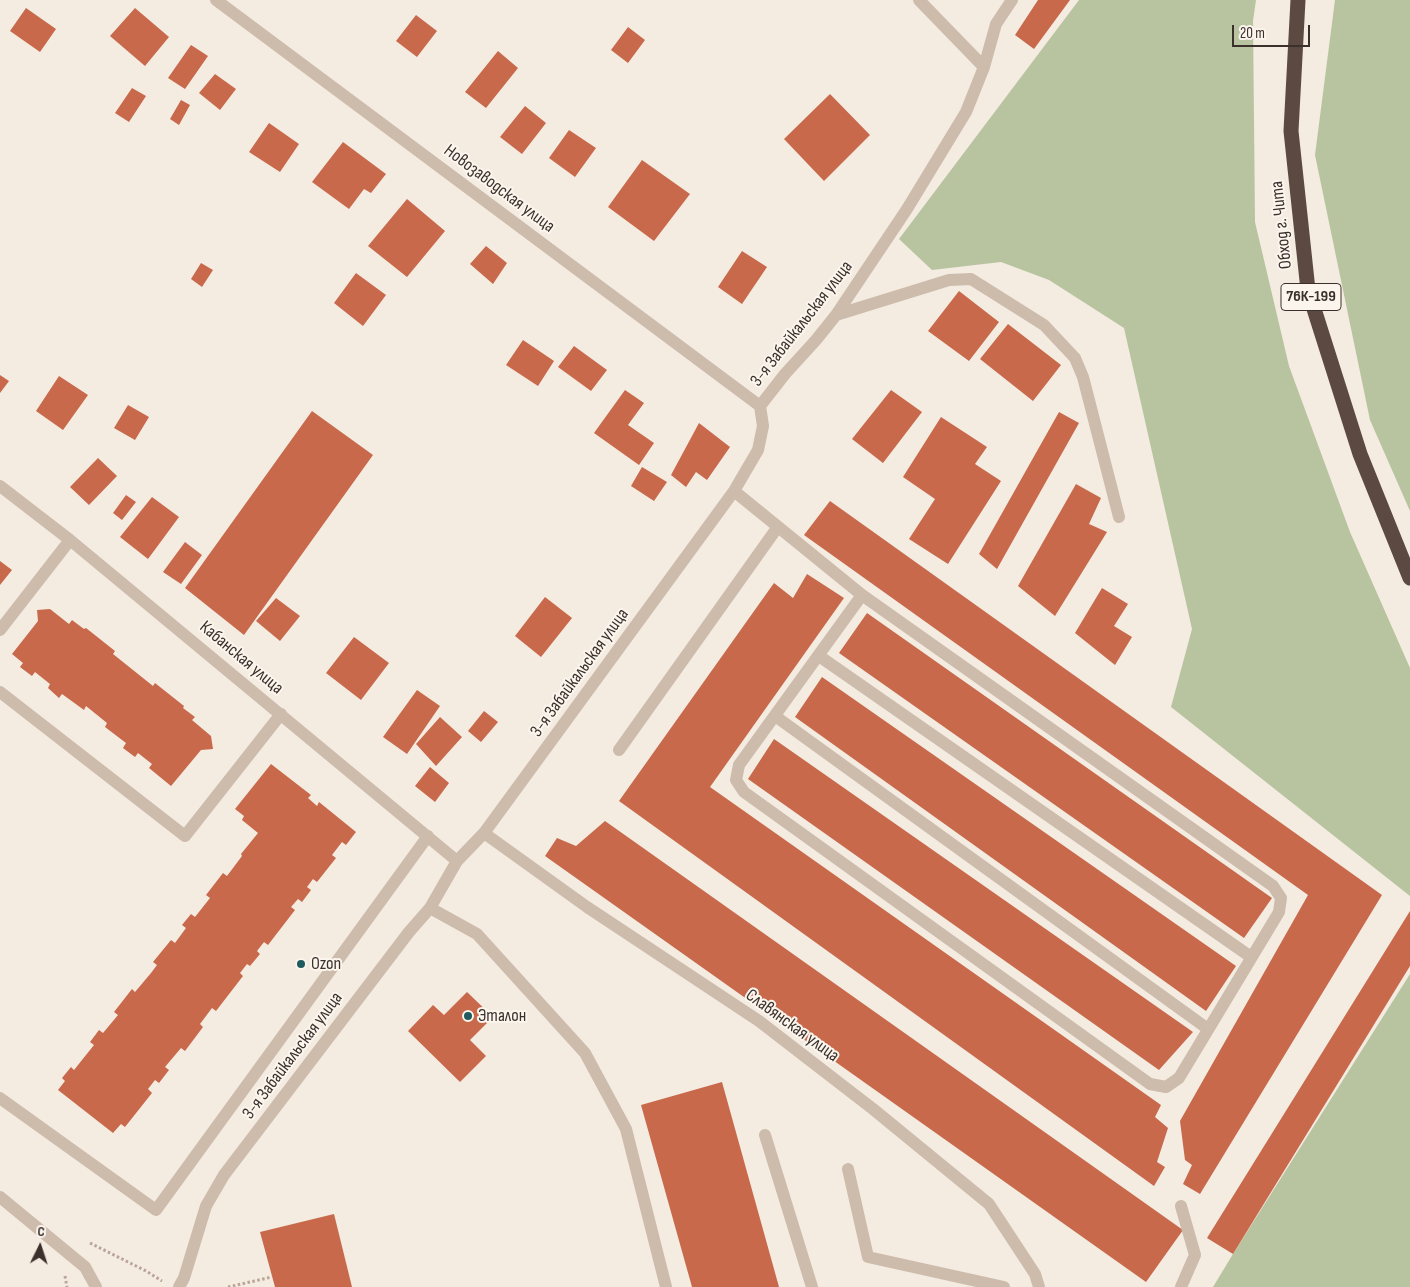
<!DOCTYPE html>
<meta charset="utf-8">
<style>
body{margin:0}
#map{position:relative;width:1410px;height:1287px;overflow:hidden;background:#f4ebe1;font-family:"Sofia Sans Condensed",sans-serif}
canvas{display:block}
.north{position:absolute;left:15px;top:1222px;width:50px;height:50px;-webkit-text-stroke:4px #fbf5ee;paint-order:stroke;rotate:4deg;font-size:14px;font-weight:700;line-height:20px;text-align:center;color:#3b302b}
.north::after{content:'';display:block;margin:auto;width:18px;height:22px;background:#3b302b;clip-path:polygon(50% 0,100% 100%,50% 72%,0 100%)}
.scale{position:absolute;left:1232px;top:25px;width:78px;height:22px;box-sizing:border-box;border:2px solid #3b302b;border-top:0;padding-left:6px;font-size:15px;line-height:18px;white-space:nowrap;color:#3b302b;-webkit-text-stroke:4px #fbf5ee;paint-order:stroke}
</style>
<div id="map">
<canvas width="1410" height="1287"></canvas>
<div class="north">С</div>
<div class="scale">20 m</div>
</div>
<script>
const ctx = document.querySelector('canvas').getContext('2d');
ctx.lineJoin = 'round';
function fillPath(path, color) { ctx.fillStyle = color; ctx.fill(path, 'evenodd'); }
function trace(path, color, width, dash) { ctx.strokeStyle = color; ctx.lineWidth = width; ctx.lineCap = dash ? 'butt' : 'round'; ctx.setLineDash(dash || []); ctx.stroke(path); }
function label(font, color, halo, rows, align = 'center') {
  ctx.font = font + ' "Sofia Sans Condensed",sans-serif'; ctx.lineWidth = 4; ctx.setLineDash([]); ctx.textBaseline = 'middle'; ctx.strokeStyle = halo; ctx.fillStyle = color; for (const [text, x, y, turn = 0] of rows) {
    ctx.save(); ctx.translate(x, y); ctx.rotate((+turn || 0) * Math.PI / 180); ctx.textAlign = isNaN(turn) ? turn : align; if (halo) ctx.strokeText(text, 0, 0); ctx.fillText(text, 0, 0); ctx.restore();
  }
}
const green = new Path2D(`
 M1079 0H1256L1253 21 1255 222 1289 366 1350 532 1410 668V896L1171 707 1192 629 1124 328 1049 280 1001 262 932 270 899 239Z
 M1335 0H1410V511L1370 420 1315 155Z
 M1410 974V1287H1213L1233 1254Z`);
const building = new Path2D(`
 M1038 0H1070L1034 49 1015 35Z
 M26 8 56 29 40 52 10 31Z
 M135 8 169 37 145 66 110 36Z
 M416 15 437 31 417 57 396 41Z
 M628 27 645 40 628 63 611 50Z
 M191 45 208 56 185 89 168 78Z
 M498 51 518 68 486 108 465 92Z
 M215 74 236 89 220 110 199 93Z
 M132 88 146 96 129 122 115 113Z
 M830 94 870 135 824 181 784 139Z
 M181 100 190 105 179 125 170 119Z
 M525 106 546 123 522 154 500 137Z
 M269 123 299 144 280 172 249 152Z
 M569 130 596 148 575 177 549 158Z
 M343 142 386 174 371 193 364 189 349 209 312 182Z
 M642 160 690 194 654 241 608 207Z
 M407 199 445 231 407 277 368 246Z
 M486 246 507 263 493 284 470 264Z
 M742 251 767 267 742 304 718 287Z
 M201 263 213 270 202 287 191 279Z
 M356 273 386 295 363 326 334 303Z
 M959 291 999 322 969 361 928 331Z
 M1008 324 1061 365 1033 401 980 359Z
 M523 340 554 361 538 386 506 365Z
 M574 346 607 370 591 391 558 367Z
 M0 375 9 381 0 393Z
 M59 376 88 395 63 430 36 411Z
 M625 390 644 403 628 425 654 443 639 465 594 433Z
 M891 390 922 412 883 463 852 439Z
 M128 405 149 417 135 440 114 428Z
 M312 411 373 455 244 635 185 588Z
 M1059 412 1079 423 997 569 979 554Z
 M941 417 987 447 975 464 1001 481 948 564 909 539 935 499 903 477Z
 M699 423 730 447 707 480 696 472 686 487 671 475Z
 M98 458 117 476 89 505 70 487Z
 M642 467 667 482 654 501 631 486Z
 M1076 484 1101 498 1089 524 1107 532 1055 616 1018 586Z
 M126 495 136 502 122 520 113 513Z
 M152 497 179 517 148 559 120 537Z
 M830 501 1382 895 1200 1194 1183 1184 1192 1165 1185 1160 1180 1121 1308 895 804 535Z
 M185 542 202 555 181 584 163 572Z
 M0 561 12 570 0 585Z
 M807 574 844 598 710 787 1161 1105 1155 1117 1168 1128 1157 1162 1165 1167 1154 1186 619 801 774 583 793 598Z
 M1102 588 1128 604 1114 626 1132 637 1115 665 1075 633Z
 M545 597 572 618 541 657 515 636Z
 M276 598 300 616 280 641 256 621Z
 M50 609 69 624 72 620 84 629 86 628 115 651 113 654 153 686 155 683 184 706 183 708 195 717 192 720 211 736 213 749 201 750 171 786 149 768 152 764 138 753 135 757 123 748 126 743 105 727 107 723 86 706 84 710 62 694 59 698 48 688 50 684 35 672 32 676 20 667 23 663 12 654 38 621 37 610Z
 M867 613 1272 898 1244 938 839 653Z
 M354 637 389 663 361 700 326 673Z
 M822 677 1236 966 1206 1011 795 717Z
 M417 690 440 706 407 754 383 737Z
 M484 711 498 722 481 742 468 731Z
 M440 717 462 737 436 766 416 744Z
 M774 739 1193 1032 1159 1070 748 779Z
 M271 764 311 795 308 798 317 806 319 802 356 832 346 845 342 842 332 855 336 858 317 882 313 879 307 887 311 890 302 902 298 899 291 907 295 910 268 945 264 942 257 951 260 954 250 966 247 964 240 973 243 976 216 1011 212 1008 200 1024 203 1027 185 1051 181 1048 165 1067 169 1070 159 1083 155 1080 148 1089 152 1093 125 1127 121 1124 113 1133 58 1090 65 1081 62 1078 71 1067 74 1070 94 1045 90 1042 99 1030 103 1033 118 1015 114 1012 132 989 135 992 151 973 157 965 153 962 171 940 175 943 186 928 182 925 191 914 195 917 210 898 206 895 223 873 227 876 242 856 241 854 258 833 242 820 244 816 235 809Z
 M430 767 449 783 435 802 415 786Z
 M605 821 1183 1230 1146 1282 545 856 557 838 576 846Z
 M1410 911V966L1233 1254 1207 1238Z
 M467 992 493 1017 470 1040 486 1056 460 1082 408 1031 433 1005 444 1015Z
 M722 1082 779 1287H692L641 1105Z
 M334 1214 352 1287H275L260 1232Z`);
const path = new Path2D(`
 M90 1243 146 1271 162 1281
 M65 1276 67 1287
 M228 1287 272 1277`);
const minor = new Path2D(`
 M216 0 760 406
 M919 0 984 67
 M836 315 949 280 971 279 1044 325 1075 358 1083 377 1119 517
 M0 486 70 540 457 861
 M734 491 862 595 1273 886 1281 898 1279 912 1179 1078 1166 1087 1150 1084 744 792 736 780 739 765 862 595
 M0 630 70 540
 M819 656 1251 957
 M0 692 185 836 281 714
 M775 716 1208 1029
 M619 750 777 528
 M484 833 587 907 759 1021 873 1109 989 1204 1035 1274 1039 1287
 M430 908 477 934 585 1053 626 1129 666 1287
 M0 1098 156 1210 428 836
 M765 1135 812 1287
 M848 1169 868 1257 1004 1287
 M0 1197 85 1267 96 1287
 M179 1287 184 1278 206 1206 224 1175 409 932 430 908 457 861 484 833 734 491 758 450 763 426 760 406 785 374 816 340 836 315 907 209 966 112 984 67 996 24 1012 0
 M1181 1287 1195 1255 1181 1206`);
const highway = new Path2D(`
 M1298 0 1291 131 1308 290 1360 454 1410 578`);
const markers = [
 [301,964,5,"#1f5a5e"],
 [468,1016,5,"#1f5a5e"]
];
const shields = [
 [1311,297,60]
];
const shieldNames = [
 ["76К-199",1311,297]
];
const streetNames = [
 ["Новозаводская улица",499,189,37],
 ["Обход г. Чита",1282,225,-96],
 ["3-я Забайкальская улица",802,324,-52],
 ["Кабанская улица",241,658,40],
 ["3-я Забайкальская улица",580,673,-54],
 ["Славянская улица",792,1026,36],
 ["3-я Забайкальская улица",293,1056,-53]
];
const poiNames = [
 ["Ozon",311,964],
 ["Эталон",478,1016]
];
fillPath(green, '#b8c4a0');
fillPath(building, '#c8694b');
trace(path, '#b9a596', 3, [2.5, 2.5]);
trace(minor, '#cdbbac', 12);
trace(highway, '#5c4a42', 15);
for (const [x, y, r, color] of markers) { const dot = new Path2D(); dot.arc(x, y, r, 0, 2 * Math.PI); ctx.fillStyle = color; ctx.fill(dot); trace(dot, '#fbf5ee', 2); }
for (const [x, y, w] of shields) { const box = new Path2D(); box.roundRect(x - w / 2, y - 13.5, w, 27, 4); ctx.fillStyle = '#fbf5ee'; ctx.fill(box); trace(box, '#3b302b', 1); }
label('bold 16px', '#3b302b', null, shieldNames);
label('18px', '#3b302b', '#fbf5ee', streetNames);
label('18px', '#3b302b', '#fbf5ee', poiNames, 'left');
</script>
